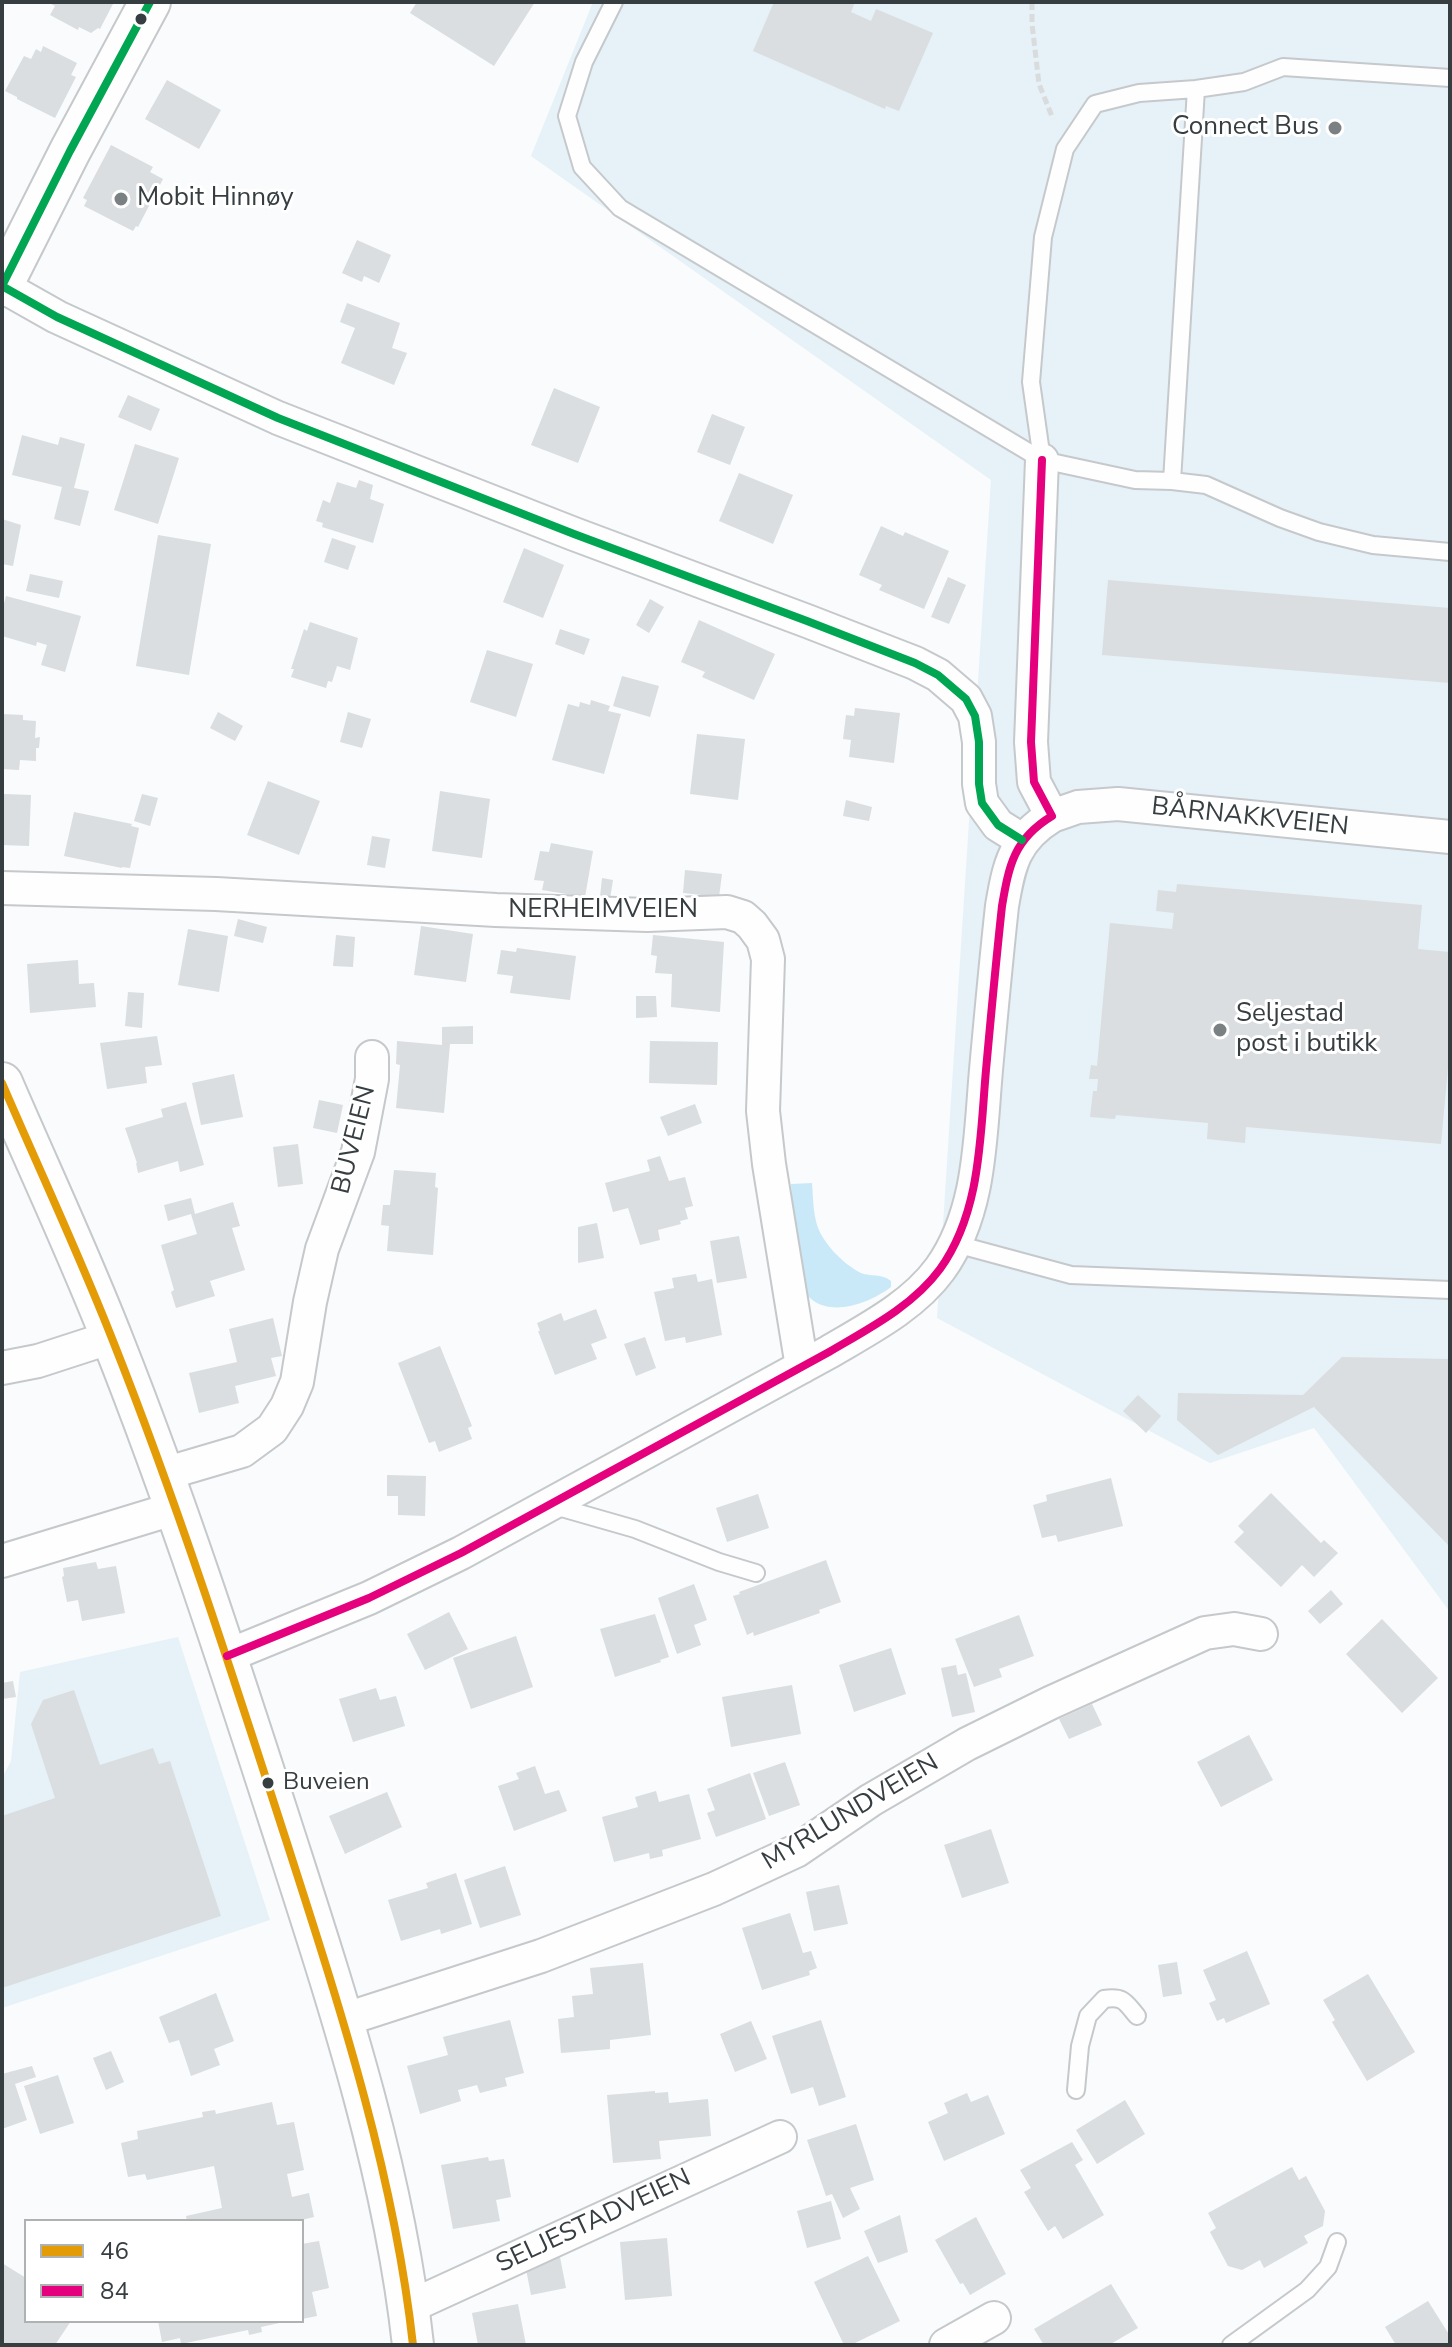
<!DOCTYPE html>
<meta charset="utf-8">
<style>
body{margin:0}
#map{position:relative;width:1452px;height:2347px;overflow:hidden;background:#f9fbfc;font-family:"Nunito Sans",sans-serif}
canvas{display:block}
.frame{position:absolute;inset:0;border:4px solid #373e41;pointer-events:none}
.legend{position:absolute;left:24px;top:2219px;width:280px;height:104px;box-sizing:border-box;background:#fff;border:2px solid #afb2b3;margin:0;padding:10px 14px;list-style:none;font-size:24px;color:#373e41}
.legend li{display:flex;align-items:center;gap:16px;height:40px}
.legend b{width:40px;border:2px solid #afb2b3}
</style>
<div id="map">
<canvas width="1452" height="2347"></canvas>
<div class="frame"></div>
<ul class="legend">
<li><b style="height:10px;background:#e49c06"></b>46</li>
<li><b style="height:10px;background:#e5007d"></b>84</li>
</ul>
</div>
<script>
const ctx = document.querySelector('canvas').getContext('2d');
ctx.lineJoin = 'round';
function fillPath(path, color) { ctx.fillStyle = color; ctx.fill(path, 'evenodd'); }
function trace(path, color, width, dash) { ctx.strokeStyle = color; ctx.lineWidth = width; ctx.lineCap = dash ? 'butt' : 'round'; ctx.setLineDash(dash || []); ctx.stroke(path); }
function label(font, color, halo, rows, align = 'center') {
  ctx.font = font + ' "Nunito Sans",sans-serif'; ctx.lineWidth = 6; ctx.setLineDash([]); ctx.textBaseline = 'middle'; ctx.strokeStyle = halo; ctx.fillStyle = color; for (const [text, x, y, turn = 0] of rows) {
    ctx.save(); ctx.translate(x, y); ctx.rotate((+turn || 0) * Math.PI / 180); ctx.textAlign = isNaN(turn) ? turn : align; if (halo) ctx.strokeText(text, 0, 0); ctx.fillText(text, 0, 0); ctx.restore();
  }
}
const built = new Path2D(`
 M593 2H1005L1008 4 1450 2V1612L1314 1428 1210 1463 937 1318 991 480 531 156Z
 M178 1637 270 1920 2 2008V1778L11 1761 20 1672Z`);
const green = new Path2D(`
 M812 1183C813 1195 813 1209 816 1221 820 1241 843 1264 861 1273 871 1277 881 1273 891 1281V1287C866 1306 816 1323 800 1283 797 1276 797 1266 797 1259 794 1234 792 1209 791 1184Z`);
const building = new Path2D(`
 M47 2H114L100 29 98 28 91 33 79 27 78 30 50 15 55 6Z
 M417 2H535L494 66 410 13Z
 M774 2H855L851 12 871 21 876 9 933 33 899 111 886 106 885 109 753 51Z
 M43 46 77 63 71 75 76 77 55 118 17 99V97L5 91 24 56 31 59 36 49 41 52Z
 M167 80 221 110 199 149 145 119Z
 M111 145 153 167 150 172 163 179 138 227 136 226 133 231 84 206 87 200 83 198Z
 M357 240 391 255 379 283 364 276 362 282 342 273Z
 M347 303 400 323 392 348 407 353 394 385 341 363 355 328 340 322Z
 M554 388 600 407 578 463 531 445Z
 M128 395 160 409 151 431 118 417Z
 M712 414 745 427 730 465 697 452Z
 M22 435 58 445 60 437 85 444 74 488 89 491 80 526 54 519 62 487 12 475Z
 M135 444 179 458 158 524 114 510Z
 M739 473 793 495 773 544 719 521Z
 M359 480 373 485 370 499 384 504 373 543 322 527 323 523 316 521 323 500 330 503 337 482 356 488Z
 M2 519 21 525 13 566 2 564Z
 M881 526 903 536 905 532 949 551 924 609 879 590 882 585 859 575Z
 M158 535 211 544 189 675 136 666Z
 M332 538 356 546 348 570 324 562Z
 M524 548 564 565 543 618 503 602Z
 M30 574 63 581 59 598 26 591Z
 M948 577 966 585 949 624 931 617Z
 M1108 580 1450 608V683L1102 655Z
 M6 596 81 616 65 672 41 665 47 645 37 642 36 646 2 636V611Z
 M650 599 664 607 649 633 636 625Z
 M699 620 775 654 754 700 702 677 705 672 681 662Z
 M310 622 358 638 350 670 337 666 332 682 328 681 326 688 291 677 294 669H291L304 629 307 631Z
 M560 629 590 639 584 655 555 644Z
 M487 650 533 664 516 717 470 702Z
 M622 676 659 686 650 717 613 706Z
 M591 700 610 706 608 711 621 714 604 774 552 760 568 704 579 707 580 702 590 705Z
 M855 708 900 713 894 763 849 757 851 740 843 739 846 715 854 716Z
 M218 712 243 726 235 741 210 728Z
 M348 712 371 719 362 748 340 742Z
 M2 714 23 715V720L36 721 35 738 40 737 39 748H36V761L20 760 19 770 2 769Z
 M697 734 745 739 738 800 690 794Z
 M268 781 320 801 299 855 247 835Z
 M440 791 490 799 482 858 432 851Z
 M4 794 31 795 29 846 2 845V803H4Z
 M142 794 158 798 150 826 134 821Z
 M846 800 872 807 869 821 843 816Z
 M74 812 132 824 131 826 139 828 130 868 122 867V868L64 856Z
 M372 836 390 839 385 868 367 865Z
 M551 843 593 851 585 897 542 890 544 881 534 880 540 851 549 852Z
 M685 870 722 874 719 897 683 893Z
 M602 878 613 880 610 899 600 897Z
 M1177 884 1422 905 1418 949 1450 952V1046L1441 1144 1246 1127 1245 1143 1207 1139 1208 1123 1116 1115 1115 1119 1090 1117 1093 1091H1097L1098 1079H1089L1091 1065 1097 1066 1110 923 1172 929 1174 913 1156 911 1158 890 1176 892Z
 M238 919 267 927 263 943 234 936Z
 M421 926 473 934 466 982 414 975Z
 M188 929 228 936 219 992 178 985Z
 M336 935 355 937 353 967 333 966Z
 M653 935 724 942 720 1012 671 1007 672 974 655 973 657 956 651 955Z
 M517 948 576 956 570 1000 510 993 513 976 497 974 501 950 516 952Z
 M78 960 79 984 94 983 96 1007 30 1013 27 964Z
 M128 992 144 993 142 1028 125 1026Z
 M636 996H656L657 1017 636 1018Z
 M473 1026V1044H450L444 1113 396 1108 400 1065 396 1064 397 1041 442 1045V1027Z
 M157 1036 162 1065 145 1067 147 1083 107 1089 100 1043Z
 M650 1041 718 1042 717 1085 649 1083Z
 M234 1074 243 1117 201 1125 192 1083Z
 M319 1100 343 1105 337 1133 313 1128Z
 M186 1102 204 1165 180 1172 178 1161 138 1173 136 1163H137L125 1128 163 1117 161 1109Z
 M695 1104 702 1123 668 1136 660 1117Z
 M298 1144 303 1184 278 1187 273 1147Z
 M660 1156 669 1181 685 1177 693 1206 685 1208 688 1219 680 1221 681 1224 658 1230 660 1240 640 1245 628 1208 613 1212 605 1183 650 1171 647 1160Z
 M394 1170 436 1173 435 1187 438 1188 433 1255 387 1251 389 1226 381 1225 383 1205H390Z
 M191 1198 195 1214 233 1202 240 1226 232 1228 245 1270 210 1281 215 1296 176 1308 171 1292 174 1290 161 1245 197 1234 191 1214 168 1221 164 1205Z
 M597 1223 604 1258 578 1263V1227Z
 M739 1236 747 1278 717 1283 710 1241Z
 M696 1274 698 1282 712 1279 722 1335 686 1343 685 1337 665 1341 654 1292 674 1288 672 1278Z
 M596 1309 607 1338 591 1344 597 1359 555 1375 538 1331H540L537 1323 561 1313 564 1321Z
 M273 1318 282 1356 271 1358 276 1376 235 1386 239 1403 199 1413 189 1373 237 1362 229 1329Z
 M645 1337 656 1368 636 1376 624 1344Z
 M440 1346 472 1426 468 1428 472 1439 439 1452 435 1441 429 1443 398 1363Z
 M1342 1357 1450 1359V1547L1314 1407 1218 1455 1177 1420 1178 1393 1303 1395Z
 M1138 1395 1161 1416 1146 1433 1123 1411Z
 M387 1475 426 1476 425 1516 398 1515V1496H387Z
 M1111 1478 1123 1526 1058 1542 1056 1535 1042 1538 1033 1505 1047 1501 1046 1495Z
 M1271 1493 1321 1543 1324 1540 1338 1553 1314 1577 1302 1565 1281 1587 1234 1542 1244 1532 1238 1526Z
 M758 1494 769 1528 727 1542 716 1508Z
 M826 1560 841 1602 819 1610 820 1613 754 1636 753 1632 747 1635 733 1596 740 1594 739 1592Z
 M96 1562 98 1569 116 1566 125 1613 82 1621 78 1600 67 1602 62 1577 64 1576 63 1568Z
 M694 1584 707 1620 694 1625 701 1645 677 1654 658 1598Z
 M1331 1590 1343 1604 1320 1624 1308 1611Z
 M449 1612 468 1649 425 1670 407 1634Z
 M655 1614 669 1657 660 1660 661 1662 615 1677 600 1629Z
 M1019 1615 1034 1656 999 1669 1002 1677 974 1687 955 1639Z
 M1382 1619 1438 1678 1402 1713 1346 1654Z
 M516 1636 533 1687 471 1709 453 1658Z
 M891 1648 906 1694 854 1712 839 1665Z
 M956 1665 958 1675 966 1673 975 1712 952 1717 941 1668Z
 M13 1681 16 1697 2 1699V1683Z
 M792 1685 801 1734 731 1747 722 1697Z
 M376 1688 380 1700 396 1696 405 1726 353 1742 339 1699Z
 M74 1690 100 1765 153 1748 159 1764 170 1761 221 1916 2 1988V1816L55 1798 31 1724 43 1700Z
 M1092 1704 1102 1725 1069 1739 1059 1719Z
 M1249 1735 1273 1780 1221 1807 1197 1762Z
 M785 1762 800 1805 769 1816 753 1773Z
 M535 1766 545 1794 559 1790 567 1811 514 1831 498 1786 519 1779 516 1773Z
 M750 1773 766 1819 716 1837 707 1813 715 1810 707 1789Z
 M656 1791 659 1802 689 1794 701 1839 662 1850 663 1856 650 1859 649 1853 614 1862 602 1817 638 1807 635 1797Z
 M387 1792 402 1827 345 1854 329 1816Z
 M991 1829 1009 1883 962 1898 944 1845Z
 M505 1866 521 1915 480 1928 464 1880Z
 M456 1873 472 1924 441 1934 440 1929 401 1941 388 1900 428 1888 426 1883Z
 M839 1885 848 1924 814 1931 806 1892Z
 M790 1913 803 1953 811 1951 817 1968 809 1971 810 1975 762 1990 742 1928Z
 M1247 1951 1270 2004 1226 2023 1224 2018 1217 2021 1209 2003 1216 2000 1203 1970Z
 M1177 1962 1182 1994 1163 1997 1158 1965Z
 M643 1963 651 2035 610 2040V2049L561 2053 558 2019 574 2017 572 1996 593 1994 590 1968Z
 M1368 1974 1415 2052 1367 2081 1332 2022 1335 2020 1323 2000Z
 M216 1993 234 2041 214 2049 220 2065 191 2076 179 2040 169 2043 159 2017Z
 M510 2020 524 2073 505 2078 507 2086 480 2093 477 2085 458 2090 461 2101 420 2114 407 2066 448 2055 443 2037Z
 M821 2020 846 2097 819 2106 813 2087 791 2094 772 2036Z
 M751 2021 767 2059 735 2072 720 2034Z
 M111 2051 124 2082 106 2090 93 2058Z
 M32 2066 36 2077 15 2084 27 2120 2 2129V2074Z
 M58 2075 74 2123 40 2134 24 2086Z
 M655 2091V2093L668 2092 669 2103 708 2099 711 2136 659 2141 661 2159 613 2163 607 2095Z
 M967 2093 971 2102 988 2095 1005 2134 944 2161 928 2122 948 2113 944 2103Z
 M1125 2100 1145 2134 1097 2164 1076 2130Z
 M272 2102 277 2125 294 2122 304 2170 287 2174 292 2197 309 2193 314 2217 297 2221H187L186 2216 222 2208 214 2166 147 2180 145 2174 128 2177 121 2143 138 2139 137 2131 203 2117 202 2112 215 2110 216 2114Z
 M856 2124 874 2180 850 2188 860 2209 843 2218 832 2194 826 2196 807 2140Z
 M1072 2142 1083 2160 1075 2165 1104 2215 1063 2239 1055 2226 1048 2231 1024 2192 1031 2188 1020 2170Z
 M488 2157 489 2161 504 2159 511 2197 496 2200 500 2221 453 2229 441 2165Z
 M1292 2167 1299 2180 1306 2176 1325 2211 1323 2226 1304 2236 1308 2243 1264 2268 1260 2260 1242 2270 1228 2266 1210 2232 1216 2228 1208 2213Z
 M831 2201 841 2239 807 2248 797 2211Z
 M900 2215 908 2252 878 2263 864 2231Z
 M976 2217 1006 2274 970 2295 963 2283 960 2284 935 2240Z
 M667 2238 672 2296 625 2300 620 2242Z
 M319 2241 329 2288 312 2292 317 2316 302 2319V2244Z
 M868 2256 900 2321 851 2345H844L814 2282Z
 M560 2257 566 2288 531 2295 525 2264Z
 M2 2263 26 2278V2321H71L55 2345H2Z
 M1111 2284 1138 2328 1109 2345H1044L1034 2329Z
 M1428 2301 1450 2336V2345H1396L1385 2327Z
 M518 2304 526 2345H478L472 2313Z
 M158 2321H284V2322L261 2327 262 2332 249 2335 248 2330 181 2344 180 2338 162 2342Z`);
const path = new Path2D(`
 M1032 2V24L1039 84 1053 119`);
const service = new Path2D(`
 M614 2 584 62 567 116 582 167 620 208 1042 460 1135 480 1172 481 1206 485 1280 518 1319 532 1373 545 1450 552
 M1042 460 1031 382 1043 237 1065 149 1095 104 1139 93 1196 89 1244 82 1283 67 1450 78
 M1172 481 1196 89
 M956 1244 1071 1275 1450 1290
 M551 1505 635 1529 719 1562 756 1573
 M1076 2090 1080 2046 1088 2016 1104 1999C1124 1996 1125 2002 1137 2016
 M1231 2345 1307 2290 1328 2267 1337 2242`);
const minor = new Path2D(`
 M2 286 57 317 278 418 574 534 807 621 915 663 938 675 966 699 975 716 979 742V784L982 803 998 825 1022 840
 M1052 816 1078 807 1118 804 1450 837
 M2 888 216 894 496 910 647 915 727 912 743 917 752 925 763 940 768 959 763 1111 769 1164 802 1367
 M2 1368 38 1361 112 1337
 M164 1474 242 1451 272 1429 287 1406 297 1382 310 1302 322 1249 358 1152 372 1079V1057
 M2 1561 176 1508
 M227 1656 369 1598 461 1553 829 1352C868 1329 913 1306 940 1269 981 1212 980 1137 986 1070 991 1015 996 961 1002 906 1009 865 1014 839 1052 816L1034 782 1031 742 1042 460
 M343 2020 541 1956 714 1889 796 1851 871 1800 967 1744 1050 1703 1205 1633 1234 1629 1261 1634
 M409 2307 780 2137
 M946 2345 994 2318`);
const tertiary = new Path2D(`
 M2 286 70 151 150 2
 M2 1083C39 1169 79 1254 113 1341 178 1505 232 1673 286 1840 339 2005 394 2172 413 2345`);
const bus1 = new Path2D(`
 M2 1083C39 1169 79 1254 113 1341 178 1505 232 1673 286 1840 339 2005 394 2172 413 2345`);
const bus2 = new Path2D(`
 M227 1656 369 1598 461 1553 829 1352C868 1329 913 1306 940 1269 981 1212 980 1137 986 1070 991 1015 996 961 1002 906 1009 865 1014 839 1052 816L1034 782 1031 742 1042 460`);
const bus3 = new Path2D(`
 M150 2 70 151 2 286 57 317 278 418 574 534 807 621 915 663 938 675 966 699 975 716 979 742V784L982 803 998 825 1022 840`);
const markers = [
 [141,19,7,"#373e41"],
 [1335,128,8,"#7b8082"],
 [121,199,8,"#7b8082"],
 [1220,1030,8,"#7b8082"],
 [268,1783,7,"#373e41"]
];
const busNames = [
 ["Buveien",283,1783]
];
const poiNames = [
 ["Connect Bus",1319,128,"right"],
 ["Mobit Hinnøy",137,199],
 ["Seljestad",1236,1015],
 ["post i butikk",1236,1045]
];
const streetNames = [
 ["BÅRNAKKVEIEN",1250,818,6],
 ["NERHEIMVEIEN",603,911],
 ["BUVEIEN",355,1140,-76],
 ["MYRLUNDVEIEN",851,1813,-31],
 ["SELJESTADVEIEN",594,2222,-25]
];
fillPath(built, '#e6f2f8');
fillPath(green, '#cae9f8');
fillPath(building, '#dadee0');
trace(service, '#c5c9cb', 20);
trace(minor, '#c5c9cb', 36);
trace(tertiary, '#c5c9cb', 44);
trace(path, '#dadbdc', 5, [8, 4]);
trace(service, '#fefeff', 16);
trace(minor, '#fefeff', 32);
trace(tertiary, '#fefeff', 40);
trace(bus1, '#e49c06', 8);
trace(bus2, '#e5007d', 8);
trace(bus3, '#00a651', 8);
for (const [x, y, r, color] of markers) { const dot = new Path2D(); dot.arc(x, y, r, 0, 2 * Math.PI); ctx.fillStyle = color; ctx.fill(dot); trace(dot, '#fff', 3); }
label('24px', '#373e41', '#fff', busNames, 'left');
label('26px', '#373e41', '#fff', poiNames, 'left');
label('26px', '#373e41', '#fff', streetNames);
</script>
